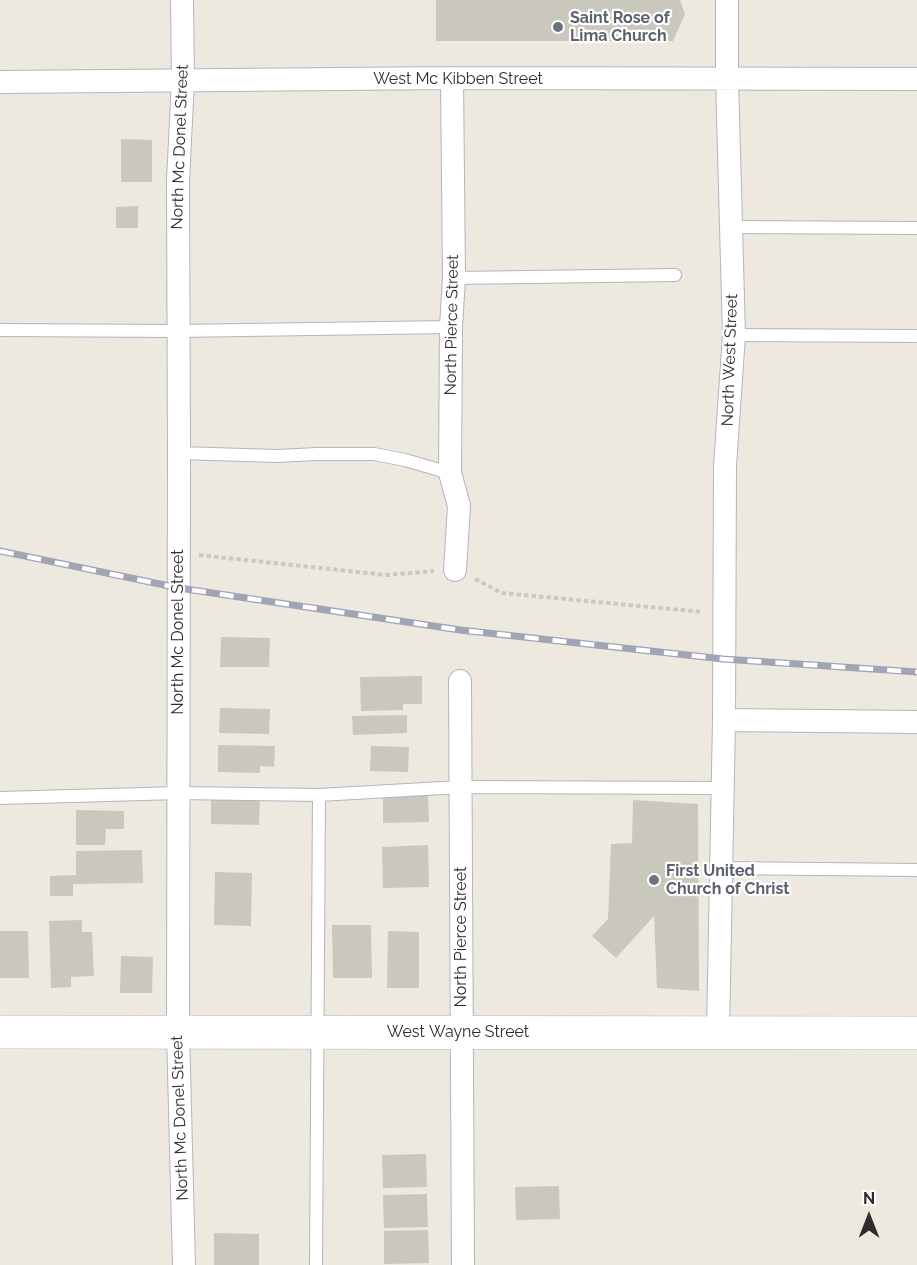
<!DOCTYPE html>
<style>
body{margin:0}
#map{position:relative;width:917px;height:1265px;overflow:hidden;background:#eee9df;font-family:Raleway,sans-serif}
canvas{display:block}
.north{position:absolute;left:839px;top:1187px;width:60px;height:60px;-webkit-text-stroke:4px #fff;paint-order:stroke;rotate:0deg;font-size:16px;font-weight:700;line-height:24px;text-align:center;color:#2d2d2d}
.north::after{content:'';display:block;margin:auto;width:21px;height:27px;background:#2d2d2d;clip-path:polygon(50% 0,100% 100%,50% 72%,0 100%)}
</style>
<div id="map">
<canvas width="917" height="1265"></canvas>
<div class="north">N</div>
</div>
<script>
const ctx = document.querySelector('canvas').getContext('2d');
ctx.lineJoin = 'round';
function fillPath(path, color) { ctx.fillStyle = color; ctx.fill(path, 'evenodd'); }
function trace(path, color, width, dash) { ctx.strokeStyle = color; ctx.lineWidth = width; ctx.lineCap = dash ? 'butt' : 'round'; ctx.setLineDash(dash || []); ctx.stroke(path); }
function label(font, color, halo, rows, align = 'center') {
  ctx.font = font + ' Raleway,sans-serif'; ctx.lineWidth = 4.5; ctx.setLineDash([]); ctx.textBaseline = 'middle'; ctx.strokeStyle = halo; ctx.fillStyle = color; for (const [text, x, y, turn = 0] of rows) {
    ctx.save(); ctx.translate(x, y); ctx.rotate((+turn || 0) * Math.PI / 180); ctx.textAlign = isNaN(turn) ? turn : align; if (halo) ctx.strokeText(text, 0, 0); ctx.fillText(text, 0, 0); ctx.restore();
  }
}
const building = new Path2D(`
 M436 0H680L685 14 673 41H436Z
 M121 139 152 140V182H121Z
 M138 206V228H116V207Z
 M221 637 270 638 269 667H220Z
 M422 676V704H403V710L361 711 360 677Z
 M220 708 270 709 269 734 219 733Z
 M407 715V733L353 735 352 716Z
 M218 745 275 746 274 767 260 766V773L218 772Z
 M371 746 409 747 408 772 370 771Z
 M428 793 429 822 383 823V794Z
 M211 796H260L259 825 211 824Z
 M633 800 698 804 699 991 657 988 654 916 616 958 592 936 608 919 611 844 632 843Z
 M76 810 124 811V829H106L105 845H76Z
 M428 845 429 887 383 888 382 847Z
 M142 850 143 883 73 884V896H50V876L76 875V851Z
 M215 872 252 873 251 926 214 925Z
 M82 920V932H92L94 976 71 977V987L51 988 49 921Z
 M332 925H371L372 978H333Z
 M0 931H28L29 978H0Z
 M388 931 419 932V988H387Z
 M121 956 153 957 152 993H120Z
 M426 1154 427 1187 383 1188 382 1155Z
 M559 1186 560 1219 516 1220 515 1187Z
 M427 1194 428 1227 384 1228 383 1195Z
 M428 1230 429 1263 384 1264V1231Z
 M214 1233 259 1234V1265H214Z`);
const path = new Path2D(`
 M199 555 386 575 434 571
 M475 579 502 593 703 612`);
const lane = new Path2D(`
 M731 227 917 228
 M454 278 675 275
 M0 330 177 331 451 327
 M734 335 917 336
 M179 453 277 456 317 454H374L405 460 450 473
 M0 798 179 793 319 795 460 787 723 788
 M721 868 917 870
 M316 1265 319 795`);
const street = new Path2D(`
 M182 0 183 80 178 181 179 453 178 1032 184 1265
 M452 78 454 278 451 327 450 473 459 506 455 570
 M0 82 452 78 917 79
 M460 681 463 1265
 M724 720 917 722
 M718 1032 724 720 725 466 734 335 727 79V0`);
const secondary = new Path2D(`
 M0 1032 917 1033`);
const rail = new Path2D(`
 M0 551 179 588 460 630 723 659 917 672`);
const markers = [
 [558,27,6,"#6b7280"],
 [654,880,6,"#6b7280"]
];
const worshipNames = [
 ["Saint Rose of",570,18],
 ["Lima Church",570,36],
 ["First United",666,871],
 ["Church of Christ",666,889]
];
const streetNames = [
 ["West Mc Kibben Street",458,79],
 ["North Mc Donel Street",180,147,-88],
 ["North Pierce Street",452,325,-89],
 ["North West Street",730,360,-88],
 ["North Mc Donel Street",178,632,-90],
 ["North Pierce Street",461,937,-90],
 ["West Wayne Street",458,1032],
 ["North Mc Donel Street",180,1118,-92]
];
fillPath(building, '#cac7bd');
trace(lane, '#b3b4c0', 14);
trace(street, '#b3b4c0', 24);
trace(secondary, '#b3b4c0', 34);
trace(path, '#c8c8c8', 4, [4.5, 3]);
trace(lane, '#fff', 12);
trace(street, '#fff', 22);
trace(secondary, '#fff', 33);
trace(rail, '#a1a3b7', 7);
trace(rail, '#fff', 4.5, [14]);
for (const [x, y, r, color] of markers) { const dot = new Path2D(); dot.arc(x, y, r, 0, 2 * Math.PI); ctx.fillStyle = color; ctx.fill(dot); trace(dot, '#fff', 2); }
label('bold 16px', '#5b616d', '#fff', worshipNames, 'left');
label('16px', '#2d2d2d', '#fff', streetNames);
</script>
